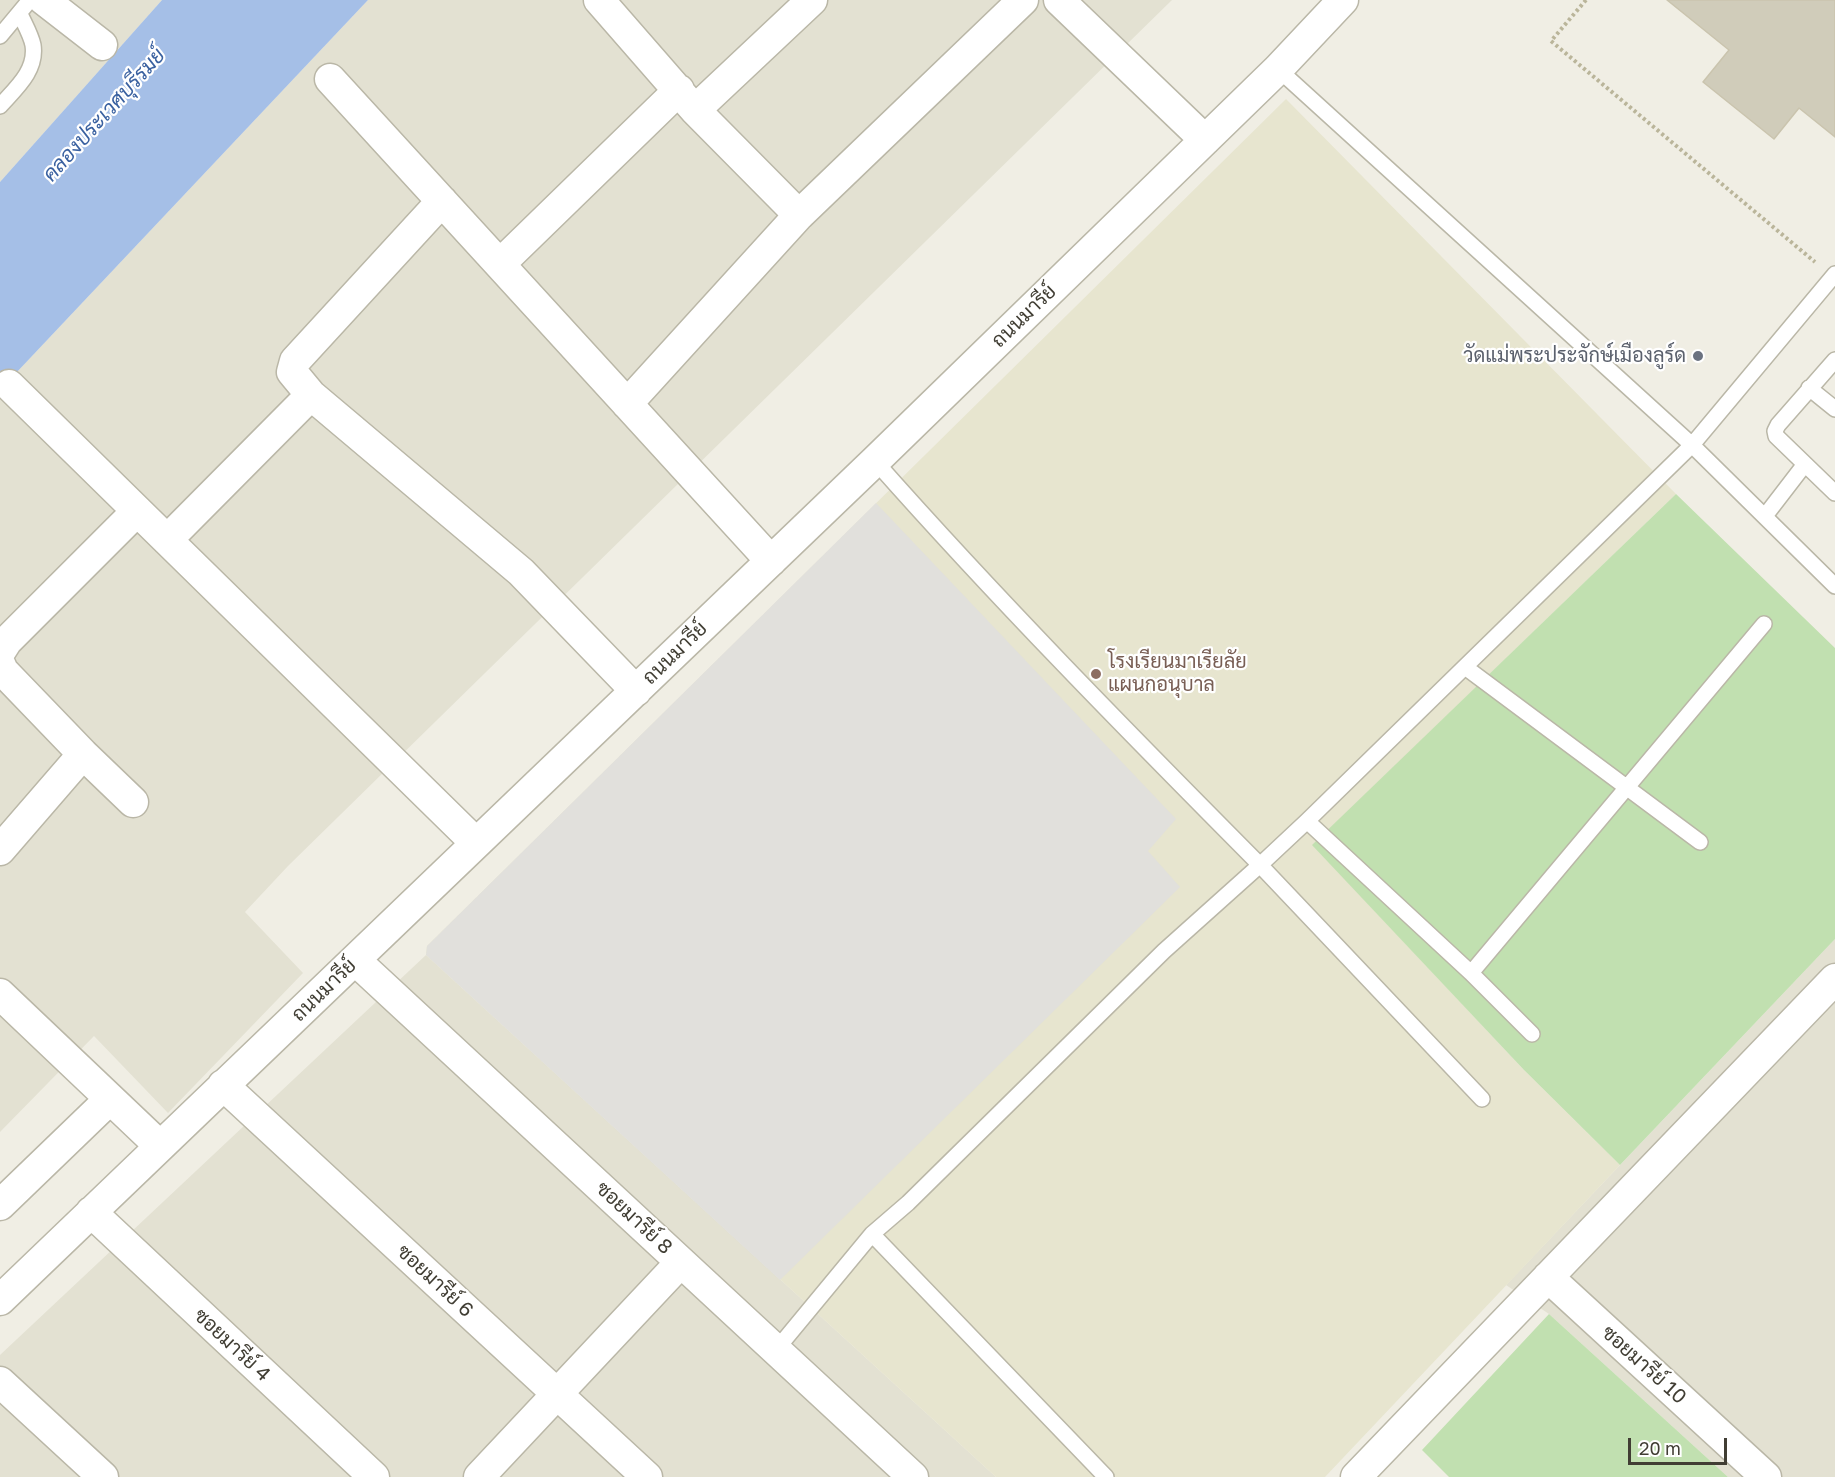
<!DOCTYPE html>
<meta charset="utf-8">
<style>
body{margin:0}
#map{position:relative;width:1835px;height:1477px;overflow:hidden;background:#f0eee4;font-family:"Golos Text",sans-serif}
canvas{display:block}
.scale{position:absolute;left:1628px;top:1438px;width:99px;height:27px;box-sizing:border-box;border:3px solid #413e34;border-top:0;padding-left:8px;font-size:18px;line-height:21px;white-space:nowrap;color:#413e34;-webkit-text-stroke:4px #fff;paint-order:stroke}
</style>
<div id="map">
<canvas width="1835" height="1477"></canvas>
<div class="scale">20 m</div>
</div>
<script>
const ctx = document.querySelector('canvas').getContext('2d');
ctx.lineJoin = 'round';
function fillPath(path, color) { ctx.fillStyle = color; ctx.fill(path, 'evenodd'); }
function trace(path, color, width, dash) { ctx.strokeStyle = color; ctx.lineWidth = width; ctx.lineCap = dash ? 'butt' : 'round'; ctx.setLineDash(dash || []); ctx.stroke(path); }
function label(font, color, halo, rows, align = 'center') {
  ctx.font = font + ' "Golos Text",Sarabun,sans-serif'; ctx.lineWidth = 4.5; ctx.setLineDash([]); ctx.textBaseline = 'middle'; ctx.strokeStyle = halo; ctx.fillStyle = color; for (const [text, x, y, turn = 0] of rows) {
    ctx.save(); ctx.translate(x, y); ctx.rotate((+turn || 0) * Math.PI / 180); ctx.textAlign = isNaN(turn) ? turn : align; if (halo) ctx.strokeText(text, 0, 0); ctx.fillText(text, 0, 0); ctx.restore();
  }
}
const residential = new Path2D(`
 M0 0H162L0 182Z
 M368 0H1172L288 866 245 912 303 973 168 1113 94 1036 0 1132V390Z
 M1835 939V1477H1728L1549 1314 1506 1285Z
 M426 955 996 1477H0V1355Z`);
const education = new Path2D(`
 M1286 99 1676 494 1313 845 1524 1070 1620 1165 1325 1477H996L426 955 427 946Z`);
const green = new Path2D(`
 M1676 494 1835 648V939L1620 1165 1524 1070 1312 845Z
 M1549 1314 1728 1477H1449L1422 1450Z`);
const parking = new Path2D(`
 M876 503 1176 819 1148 851 1180 887 780 1280 426 955 427 946Z`);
const water = new Path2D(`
 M162 0H368L0 390V182Z`);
const building = new Path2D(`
 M1667 0H1835V137L1799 108 1774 139 1703 82 1729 50Z`);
const path = new Path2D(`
 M1586 0 1551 41 1815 262`);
const lane = new Path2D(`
 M0 36 30 0
 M1278 69 1692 445 1835 586
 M0 106C15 89 37 71 33 45 31 35 24 23 20 14
 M1835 360 1778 425 1775 431 1776 436 1835 493
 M1809 388 1835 409
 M1765 516 1805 464
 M1465 667 1700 842
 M1307 821 1471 973 1532 1034
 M1471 973 1764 624
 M1482 1099 1260 865 1307 821 1692 445 1835 274
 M872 1234 1106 1477
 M776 1350 872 1234 908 1203 1164 951 1260 865C1129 733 998 600 875 461`);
const street = new Path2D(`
 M44 0 102 45
 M599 0 695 110 799 215
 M1059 0 1205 140
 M330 79 771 561
 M695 110 812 0
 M442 201 295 361 292 372 311 395 521 572 636 691
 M500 264 679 90
 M9 385 476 843
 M627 404 799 215 1023 0
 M167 540 311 395
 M0 652 7 641 137 511
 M0 664 3 671 83 754 133 802
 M0 850 83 754
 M355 960 913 1477
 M0 994 160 1146
 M223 1085 647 1477
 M0 1205 110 1099
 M91 1212 374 1477
 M1548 1277 1766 1477
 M0 1300 875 461 1278 69 1343 0
 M0 1382 103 1477
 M479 1477 681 1262
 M1356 1477 1835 979`);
const markers = [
 [1698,356,6,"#6b7280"],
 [1096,674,6,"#8d6e63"]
];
const streetNames = [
 ["ถนนมารีย์",1024,316,-44],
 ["ถนนมารีย์",675,653,-44],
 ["ถนนมารีย์",324,990,-44],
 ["ซอยมารีย์ 8",634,1218,43],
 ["ซอยมารีย์ 6",435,1281,43],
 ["ซอยมารีย์ 4",232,1345,43],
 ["ซอยมารีย์ 10",1644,1365,42]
];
const worshipNames = [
 ["วัดแม่พระประจักษ์เมืองลูร์ด",1686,356]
];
const educationNames = [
 ["โรงเรียนมาเรียลัย",1108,662],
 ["แผนกอนุบาล",1108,685]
];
const waterNames = [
 ["คลองประเวศบุรีรมย์",104,115,-48]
];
fillPath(residential, '#e3e1d2');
fillPath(education, '#e7e5cf');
fillPath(green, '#c1e0b0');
fillPath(parking, '#e1e0dc');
fillPath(water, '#a5bfe7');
fillPath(building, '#d0ccba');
trace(building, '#cac4ae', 1.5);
trace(lane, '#bab7a7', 18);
trace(street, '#bab7a7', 33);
trace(path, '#bab59a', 4, [3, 3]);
trace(lane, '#fff', 15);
trace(street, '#fff', 30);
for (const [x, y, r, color] of markers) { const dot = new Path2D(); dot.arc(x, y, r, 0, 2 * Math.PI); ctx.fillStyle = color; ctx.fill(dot); trace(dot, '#fff', 2); }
label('20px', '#413e34', '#fff', streetNames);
label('20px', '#5b616d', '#fff', worshipNames, 'right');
label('20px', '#785e54', '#fff', educationNames, 'left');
label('italic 21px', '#3a61a0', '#fff', waterNames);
</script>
